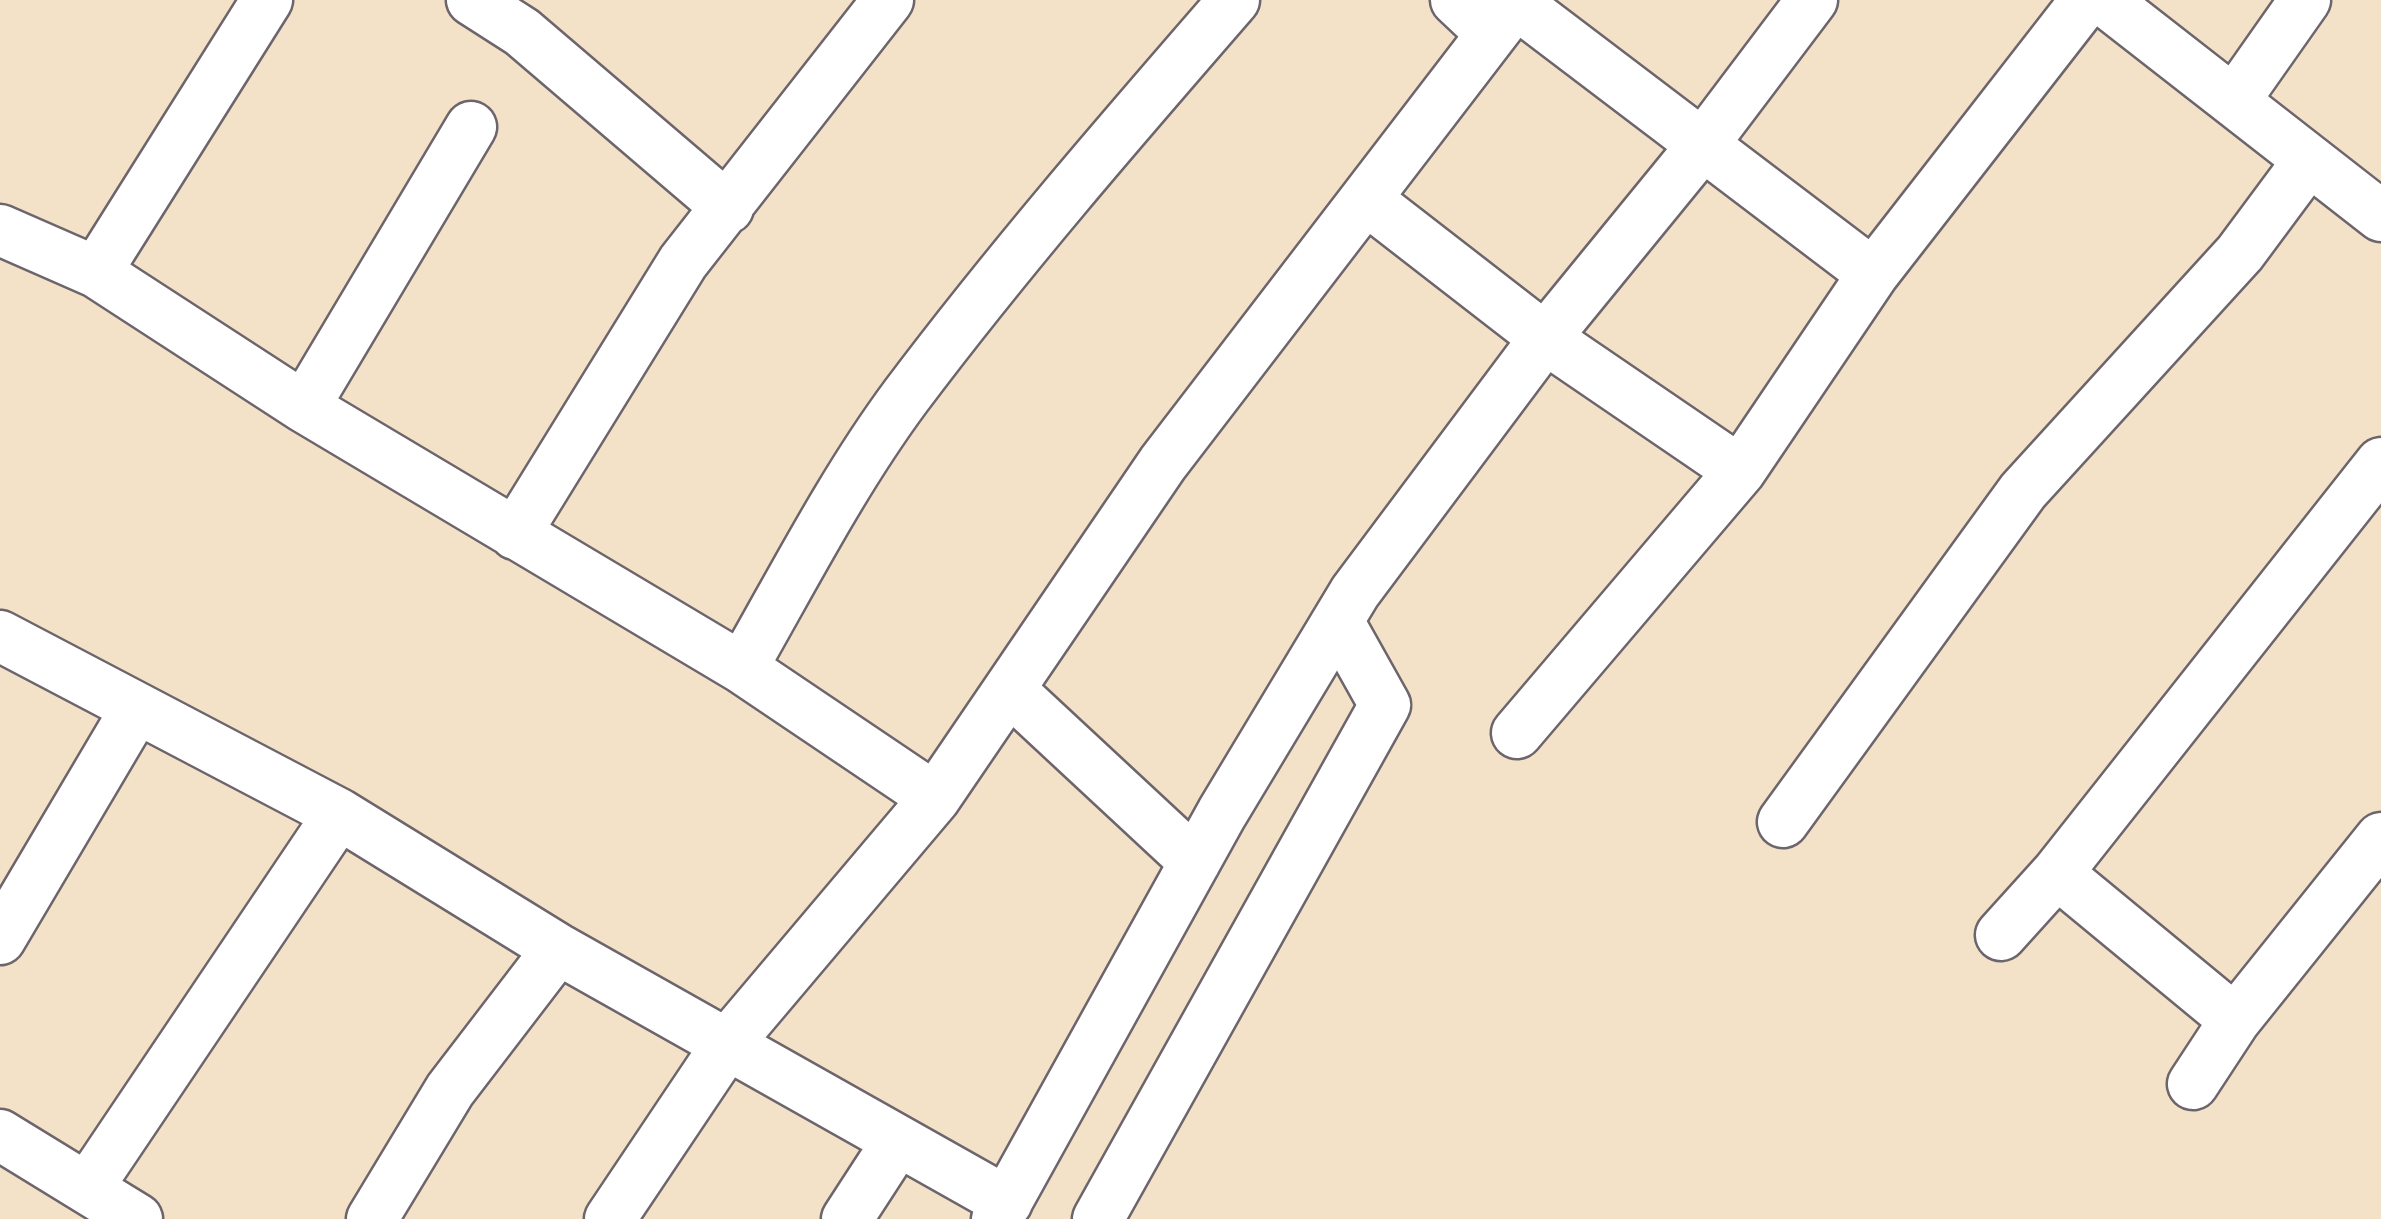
<!DOCTYPE html>
<style>
body{margin:0}
canvas{display:block;background:#f4e2c8}
</style>
<canvas width="2381" height="1219"></canvas>
<script>
const ctx = document.querySelector('canvas').getContext('2d');
ctx.lineJoin = 'round';
function trace(path, color, width, dash) { ctx.strokeStyle = color; ctx.lineWidth = width; ctx.lineCap = dash ? 'butt' : 'round'; ctx.setLineDash(dash || []); ctx.stroke(path); }
const minor = new Path2D(`
 M267 0 96 272 304 407 742 668 935 798
 M472 0 522 32 728 208
 M1456 0 1492 34
 M2104 0 2381 216
 M1516 3 1873 274
 M2234 101 2305 0
 M1367 200 1545 338 1740 471
 M0 230 96 272
 M304 407 471 127
 M515 534 683 262 888 0
 M0 636 339 814 558 949 1007 1202
 M742 668C794 577 843 481 906 396 1009 259 1122 129 1234 0
 M1010 690 1195 862
 M1517 733 1740 471 1873 274 2086 0
 M1783 822 2023 491 2240 253 2309 160
 M2057 873 2235 1020
 M2001 935 2057 873 2381 463
 M0 939 136 709
 M2193 1084 2235 1020 2381 838
 M0 1135 137 1219
 M88 1187 339 814
 M372 1219 450 1090 558 949
 M610 1219 728 1043 935 798 1163 463 1518 0
 M847 1219 897 1142
 M997 1219 1222 813 1355 592 1545 338 1701 147 1812 0
 M1098 1219 1385 705 1338 621`);
trace(minor, '#6c656c', 55);
trace(minor, '#fff', 50);
</script>
